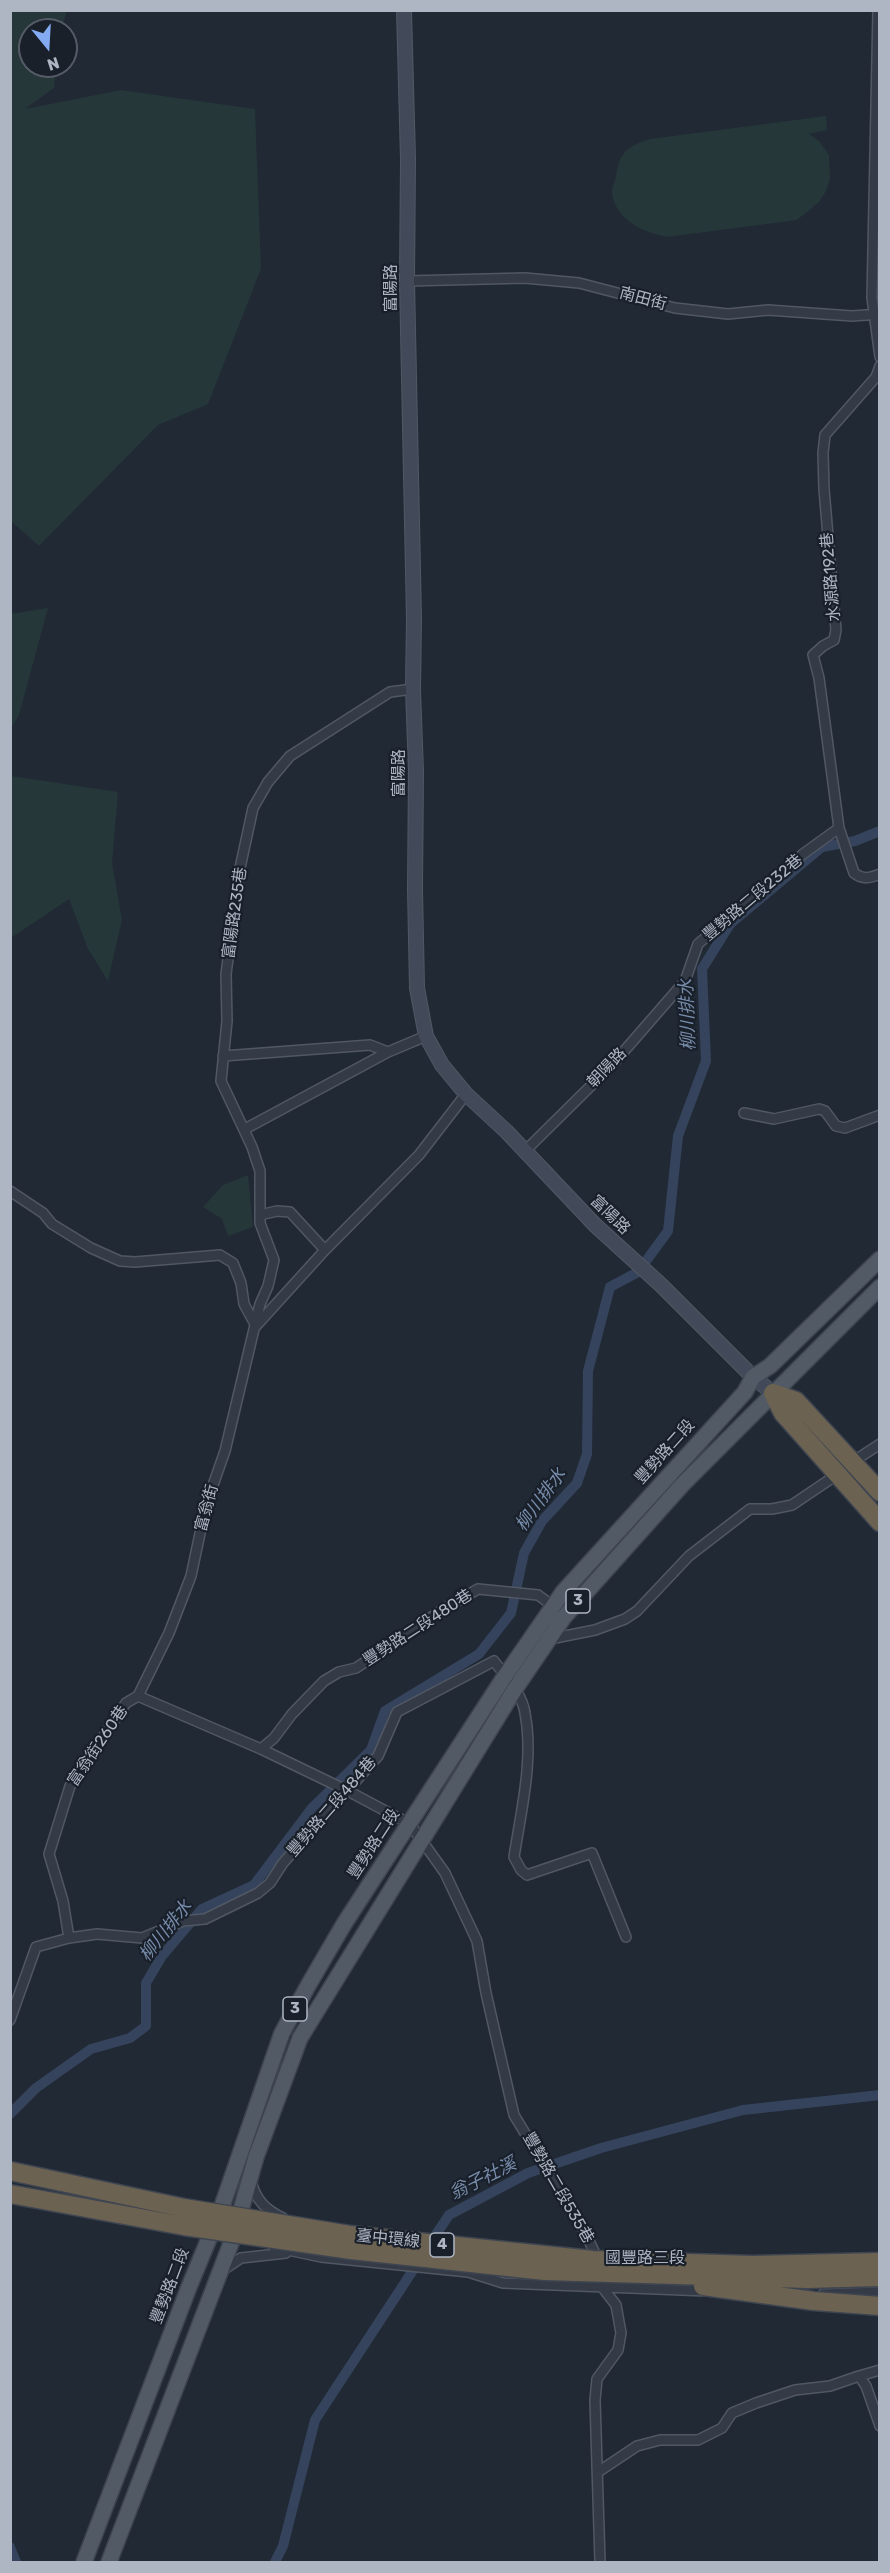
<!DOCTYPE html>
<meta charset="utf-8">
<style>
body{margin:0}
#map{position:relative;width:890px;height:2573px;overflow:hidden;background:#212935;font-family:Rubik,sans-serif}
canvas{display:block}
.frame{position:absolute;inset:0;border:12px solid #aeb5c3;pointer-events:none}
.north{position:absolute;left:18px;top:18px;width:60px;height:60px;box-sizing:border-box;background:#19202a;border:2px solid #555c67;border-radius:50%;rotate:162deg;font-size:16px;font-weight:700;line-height:24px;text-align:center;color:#aeb5c3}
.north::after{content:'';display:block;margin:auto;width:21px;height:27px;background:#84aaf1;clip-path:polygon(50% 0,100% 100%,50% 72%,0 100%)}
</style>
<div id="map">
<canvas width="890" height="2573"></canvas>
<div class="frame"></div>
<div class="north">N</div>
</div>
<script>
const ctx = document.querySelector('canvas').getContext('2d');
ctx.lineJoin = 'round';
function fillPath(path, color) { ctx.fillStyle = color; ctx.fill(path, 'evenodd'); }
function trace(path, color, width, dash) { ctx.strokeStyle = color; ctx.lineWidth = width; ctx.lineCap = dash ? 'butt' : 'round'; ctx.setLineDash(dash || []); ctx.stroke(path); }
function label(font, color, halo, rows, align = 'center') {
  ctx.font = font + ' Rubik,"Noto Sans TC",sans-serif'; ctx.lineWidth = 4.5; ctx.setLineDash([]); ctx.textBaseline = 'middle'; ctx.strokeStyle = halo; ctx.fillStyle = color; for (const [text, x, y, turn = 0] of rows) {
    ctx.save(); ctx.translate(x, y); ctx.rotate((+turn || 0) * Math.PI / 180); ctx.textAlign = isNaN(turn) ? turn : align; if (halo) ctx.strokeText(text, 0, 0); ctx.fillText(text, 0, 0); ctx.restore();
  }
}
const green = new Path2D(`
 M11 10 67 11 61 30H30V66H56L54 88 25 109 121 90 255 109 261 269 208 404 158 425 39 546 11 521Z
 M826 116 827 130 809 134 819 141 829 155 830 179 826 191 819 202 797 220 667 237C643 232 617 221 612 194 611 188 615 182 616 176 620 151 627 147 650 139Z
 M48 608 19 715 11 728V614Z
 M11 776 118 792 112 863 122 920 108 981 88 949 69 899 11 938Z
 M248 1175 253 1227 228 1236 222 1219 203 1207 223 1185Z`);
const canal = new Path2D(`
 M10 2114 36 2088 91 2049 130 2038 146 2026V1983L162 1956 202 1909 254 1885 312 1808 371 1750 385 1711 479 1654 511 1613 524 1553 542 1521 577 1483 587 1454 588 1371 610 1287 638 1272 668 1231 678 1136 706 1061 702 969 730 924 822 847 855 841 880 831
 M429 2245 449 2215 528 2173 601 2148 743 2110 880 2095
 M10 2547 16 2562
 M275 2562 283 2546 315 2420 419 2261`);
const street = new Path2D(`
 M878 10 872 298 880 357
 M407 281 525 278 579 283 675 308 728 314 768 310 852 316 880 314
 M880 366 876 377 825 435 823 453 824 489 836 630 834 640 823 646 813 655 819 678 839 828 854 873C863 880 870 878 880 874
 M223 1056 370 1045 388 1052
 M744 1113 774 1119 819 1109 825 1111 836 1126 845 1128 880 1115
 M245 1129 388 1052 426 1036
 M525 1151 612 1065 685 981 698 944 803 854 839 828
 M10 1191 43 1213 52 1224 91 1248 120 1261 135 1262 220 1255 233 1263 241 1283 244 1304 256 1326
 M260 1215 277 1211 290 1212 325 1250
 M256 1326 325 1250 419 1155 466 1094
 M857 1459 880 1444
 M550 1639 595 1630 625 1619 637 1611 689 1556 750 1509H772L792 1505 832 1478
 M138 1696 169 1633 191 1576 206 1505 225 1451 260 1304 268 1286 274 1260 260 1223V1171L252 1147 221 1081 227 1021 226 974 240 868 253 808 268 782 290 756 390 692 413 689
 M138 1696 261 1749 348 1791 410 1824 445 1873 477 1941 486 1993 514 2115 586 2234 597 2258 602 2287 616 2305 621 2333 618 2350 597 2379 595 2400 600 2562
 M261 1749 274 1738 292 1714 324 1681 339 1672 356 1668 442 1610 478 1589 538 1595 557 1609
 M69 1938 63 1901 49 1854 70 1786 126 1703 138 1696
 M10 2020 36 1947 69 1938 97 1934 142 1938 183 1921 205 1919 258 1893 270 1883 283 1863 378 1756 397 1712 494 1661C505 1676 522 1693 525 1713 534 1759 521 1811 514 1857L521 1870 527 1875 592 1853 626 1937
 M251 2180C255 2200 266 2210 283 2218
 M274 2247 321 2257 468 2272 503 2283 707 2291
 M223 2270 241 2258 286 2253
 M823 2294 880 2292
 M859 2376 880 2370
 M598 2472 637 2446 660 2440H698L722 2428 732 2413 756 2403 795 2390 830 2386 859 2376 866 2386 880 2426`);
const secondary = new Path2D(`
 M404 10 408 159 407 281 414 619 413 689 416 772 415 889 417 988 426 1036 442 1065 466 1094 507 1132 595 1225 661 1285 753 1377 773 1393`);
const primary = new Path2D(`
 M84 2562 189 2287 220 2212 282 2033 309 1984 344 1924 505 1676 563 1592 745 1392 753 1377 770 1366 880 1259
 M109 2562 233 2238 256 2157 300 2038 515 1689 564 1617 682 1485 880 1287`);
const highway = new Path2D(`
 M773 1393 783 1413 880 1522
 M773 1393 796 1401 880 1492`);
const highwayBridge = new Path2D(`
 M10 2171 184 2208 350 2235 593 2260 752 2265 880 2262
 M10 2194 184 2226 351 2250 545 2271 807 2279 880 2277
 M703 2286 814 2301 880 2306`);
const shields = [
 [578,1601,24],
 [295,2009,24],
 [442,2245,24]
];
const shieldNames = [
 ["3",578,1601],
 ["3",295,2009],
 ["4",442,2245]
];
const streetNames = [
 ["富陽路",391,288,-90],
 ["南田街",643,299,15],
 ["水源路192巷",831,577,-95],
 ["富陽路",399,773,-90],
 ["豐勢路二段232巷",753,898,-40],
 ["富陽路235巷",235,913,-82],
 ["朝陽路",607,1068,-46],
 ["富陽路",610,1215,44],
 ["豐勢路二段",665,1452,-48],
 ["富翁街",207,1508,-75],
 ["豐勢路二段480巷",418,1628,-33],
 ["富翁街260巷",98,1746,-56],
 ["豐勢路二段484巷",332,1807,-49],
 ["豐勢路二段",374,1844,-57],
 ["豐勢路二段535巷",558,2188,60],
 ["臺中環線",388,2239,6],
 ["國豐路三段",645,2258],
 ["豐勢路二段",170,2286,-69]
];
const waterNames = [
 ["柳川排水",688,1015,-92],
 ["柳川排水",541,1500,-54],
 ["柳川排水",166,1931,-51],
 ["翁子社溪",483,2179,-27]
];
fillPath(green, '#253738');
trace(canal, '#35445c', 10);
trace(street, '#515864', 12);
trace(secondary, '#515864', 16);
trace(primary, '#3d444f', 18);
trace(highway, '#3e4550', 21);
trace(street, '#343b46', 9);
trace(secondary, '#424a59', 14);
trace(primary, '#525a66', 15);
trace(highway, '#6c6251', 18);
trace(highwayBridge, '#3e4550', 21, []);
trace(highwayBridge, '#6c6251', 18);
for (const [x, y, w] of shields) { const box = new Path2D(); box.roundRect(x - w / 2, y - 12, w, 24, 4.5); ctx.fillStyle = '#19202a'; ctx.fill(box); trace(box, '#aeb5c3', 1.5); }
label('bold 15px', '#aeb5c3', null, shieldNames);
label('16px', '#aeb5c3', '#19202a', streetNames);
label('italic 18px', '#778baa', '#19202a', waterNames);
</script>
